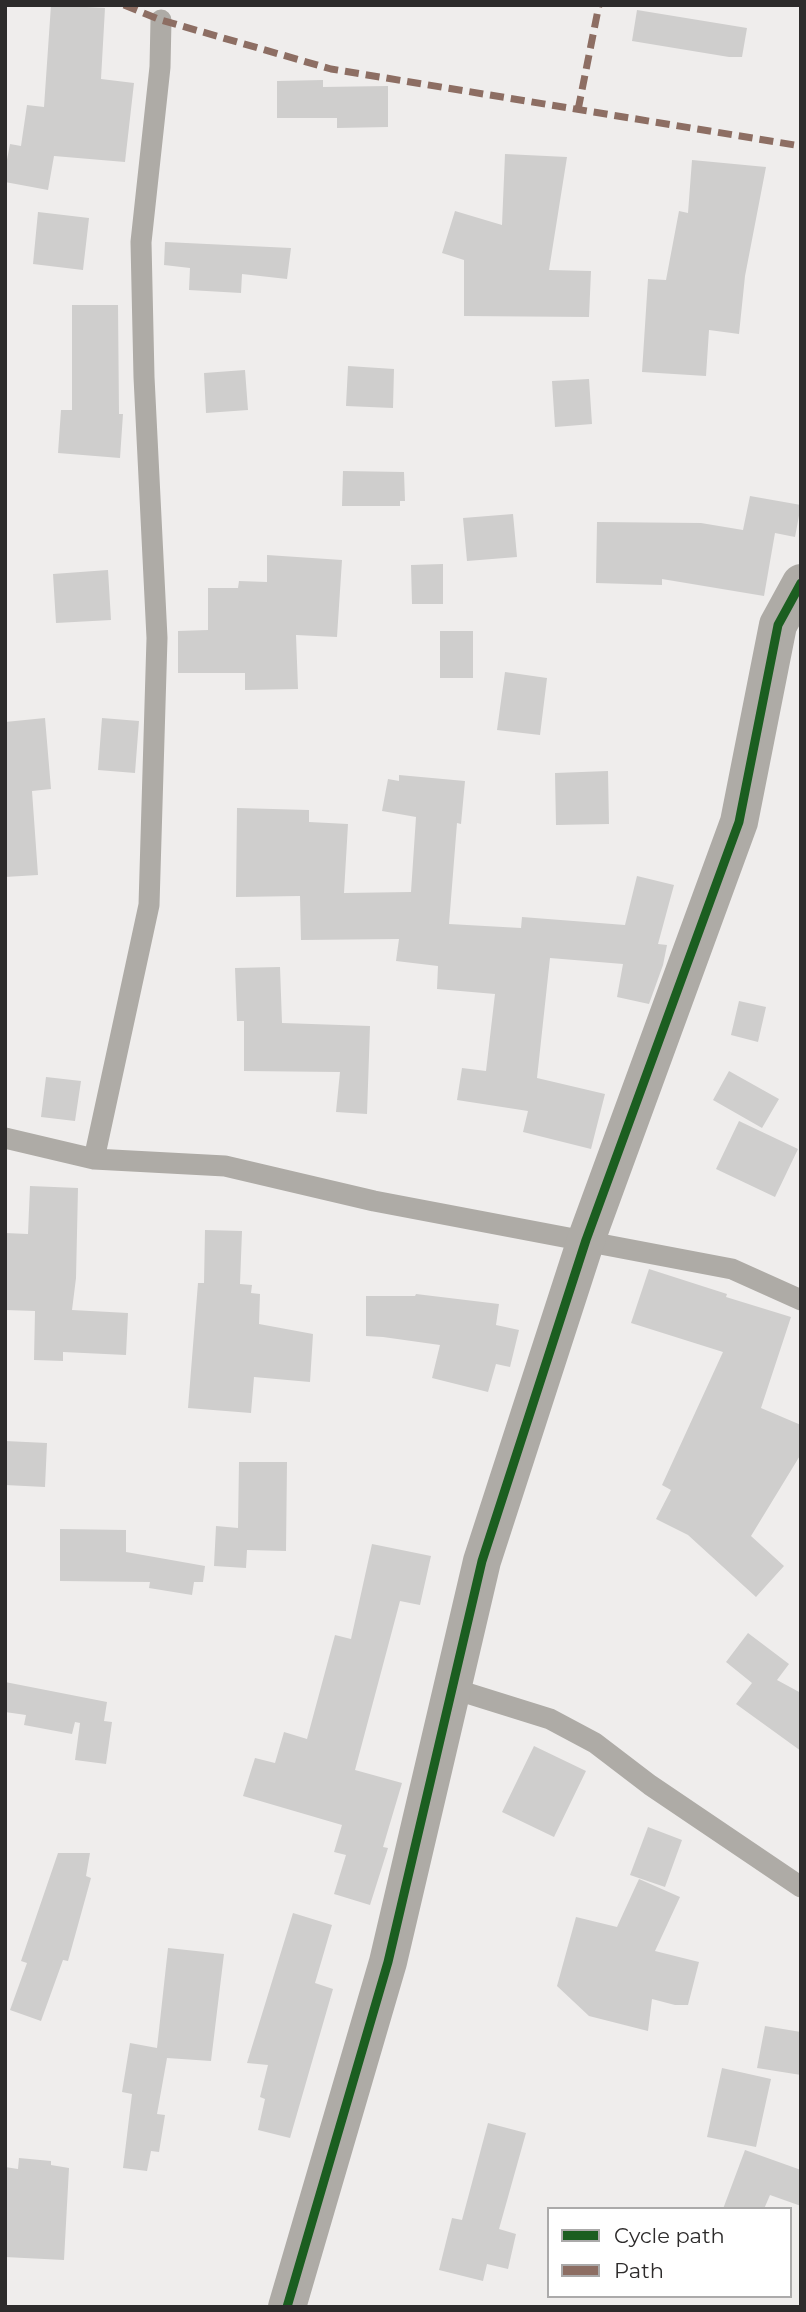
<!DOCTYPE html>
<style>
body{margin:0}
#map{position:relative;width:806px;height:2312px;overflow:hidden;background:#efedec;font-family:Montserrat,sans-serif}
canvas{display:block}
.frame{position:absolute;inset:0;border:7px solid #2d2b2b;pointer-events:none}
.legend{position:absolute;left:547px;top:2207px;width:245px;height:91px;box-sizing:border-box;background:#fff;border:2px solid #abaaaa;margin:0;padding:9px 12px;list-style:none;font-size:21px;color:#2d2b2b}
.legend li{display:flex;align-items:center;gap:14px;height:35px}
.legend b{width:35px;border:2px solid #abaaaa}
</style>
<div id="map">
<canvas width="806" height="2312"></canvas>
<div class="frame"></div>
<ul class="legend">
<li><b style="height:9px;background:#1b5e20"></b>Cycle path</li>
<li><b style="height:9px;background:#8d6e63"></b>Path</li>
</ul>
</div>
<script>
const ctx = document.querySelector('canvas').getContext('2d');
ctx.lineJoin = 'round';
function fillPath(path, color) { ctx.fillStyle = color; ctx.fill(path, 'evenodd'); }
function trace(path, color, width, dash) { ctx.strokeStyle = color; ctx.lineWidth = width; ctx.lineCap = dash ? 'butt' : 'round'; ctx.setLineDash(dash || []); ctx.stroke(path); }
const building = new Path2D(`
 M51 5 105 8 101 79 134 83 125 162 54 156 48 190 5 182V170L10 144 21 146 27 105 44 107Z
 M637 10 747 28 742 57H729L632 41Z
 M323 80V87L388 86V127L337 128V118H277V81Z
 M505 154 567 157 549 270 591 271 589 317 464 316V260L442 253 455 211 502 225Z
 M692 160 766 167 745 276 739 334 709 330 706 376 642 372 648 279 666 280 679 211 688 213Z
 M38 212 89 218 83 270 33 264Z
 M165 242 291 248 287 279 242 274 241 293 189 290 190 268 164 265Z
 M72 305H118L119 414H123L120 458 58 453 61 410H72Z
 M348 366 394 369 393 408 346 406Z
 M245 370 248 410 206 413 204 373Z
 M589 379 592 424 555 427 552 381Z
 M343 471 404 472 405 501H400V506H342Z
 M750 496 801 505 795 537 775 533 764 596 662 579V585L596 583 597 522 701 523 743 530Z
 M513 514 517 557 467 561 463 518Z
 M267 555 342 560 337 637 296 635 298 689 245 690V673H178V631L208 630V588H238L239 581 267 582Z
 M443 564V604H412L411 565Z
 M108 570 111 620 56 623 53 574Z
 M440 631H473V678H440Z
 M505 672 547 678 540 735 497 730Z
 M45 718 51 789 32 791 38 875 5 877V722Z
 M102 718 139 721 135 773 98 770Z
 M608 771 609 824 556 825 555 773Z
 M399 775 465 781 461 824 457 823 449 924 521 928 522 917 625 925 637 876 674 885 658 944 667 945 663 965 649 1004 617 997 623 964 550 958 537 1078 605 1094 591 1149 523 1132 528 1111 457 1100 462 1068 486 1071 495 994 437 989 438 966 396 961 399 939 301 940 300 896 236 897 237 808 309 810V822L348 824 344 893 411 892 416 817 382 811 388 779 399 781Z
 M280 967 282 1023 370 1026 367 1114 336 1112 340 1072 244 1071V1021H237L235 968Z
 M739 1001 766 1007 758 1042 731 1035Z
 M729 1071 779 1099 762 1128 713 1100Z
 M46 1077 81 1081 75 1121 41 1117Z
 M739 1121 798 1149 775 1197 716 1169Z
 M30 1186 78 1188 76 1278 72 1310 128 1313 126 1355 63 1352V1361L34 1360 35 1311 5 1310V1233L28 1234Z
 M205 1230 242 1231 240 1284 252 1285 251 1293 260 1294 259 1324 313 1334 310 1382 254 1377 251 1413 188 1408 198 1283H204Z
 M649 1269 727 1294 726 1297 791 1317 761 1408 801 1425V1454L751 1536 784 1566 756 1597 688 1535 656 1519 671 1490 662 1485 723 1352 631 1323Z
 M416 1294 499 1304 496 1325 519 1330 510 1367 496 1364 488 1392 432 1378 440 1345 383 1337 366 1336V1296H415Z
 M5 1441 47 1443 45 1487 5 1485Z
 M239 1462H287L286 1551 247 1550 246 1568 214 1566 216 1526 238 1528Z
 M60 1529 126 1530V1552L205 1566 203 1582H194L192 1595 149 1588 150 1582 60 1581Z
 M372 1544 431 1556 420 1605 400 1601 355 1770 402 1783 383 1847 388 1848 370 1905 334 1894 346 1855 334 1852 342 1825 243 1796 255 1758 275 1763 284 1732 307 1739 335 1635 351 1639Z
 M748 1633 789 1664 777 1680 801 1693V1751L736 1704 752 1683 726 1662Z
 M5 1682 107 1702 104 1721 112 1722 106 1764 75 1760 80 1723 75 1722 72 1734 24 1725 26 1715 5 1712Z
 M534 1746 586 1771 554 1837 502 1812Z
 M648 1827 682 1840 665 1887 630 1875Z
 M58 1853H90L86 1876 91 1878 68 1961 63 1960 41 2021 10 2010 27 1963 21 1961Z
 M639 1879 680 1897 655 1951 699 1962 688 2005H675L652 1999 648 2031 589 2016 557 1986 576 1917 617 1927Z
 M293 1913 332 1925 315 1983 333 1989 290 2138 258 2130 265 2099 260 2097 268 2065 247 2063Z
 M168 1948 224 1954 211 2061 167 2058 157 2114 165 2115 159 2152 151 2151 147 2171 123 2168 132 2094 122 2092 130 2043 157 2048Z
 M765 2026 801 2032V2075L757 2068Z
 M722 2068 771 2079 756 2147 707 2137Z
 M488 2123 526 2133 499 2229 516 2234 508 2269 487 2264 483 2281 439 2270 452 2218 462 2220Z
 M745 2150 801 2170V2206L770 2195 764 2209H723Z
 M19 2158 51 2161V2165L69 2168 64 2260 5 2257V2167L18 2169Z`);
const lane = new Path2D(`
 M5 1138 94 1159 225 1166 374 1201 732 1269 801 1300
 M94 1159 149 905 157 638 144 377 141 242 160 67 161 20
 M454 1689 550 1719 595 1743 650 1785 801 1887`);
const street = new Path2D(`
 M287 2307 388 1962 482 1561 586 1240 739 822 778 625 801 583`);
const quiet = new Path2D(`
 M124 5 161 20 331 69 801 146
 M578 110 599 5`);
const cycleway = new Path2D(`
 M287 2307 388 1962 482 1561 586 1240 739 822 778 625 801 583`);
fillPath(building, '#cfcecd');
trace(lane, '#aeaba6', 21);
trace(street, '#aeaba6', 38);
trace(quiet, '#8d6e63', 7, [14, 7]);
trace(cycleway, '#1b5e20', 9);
</script>
